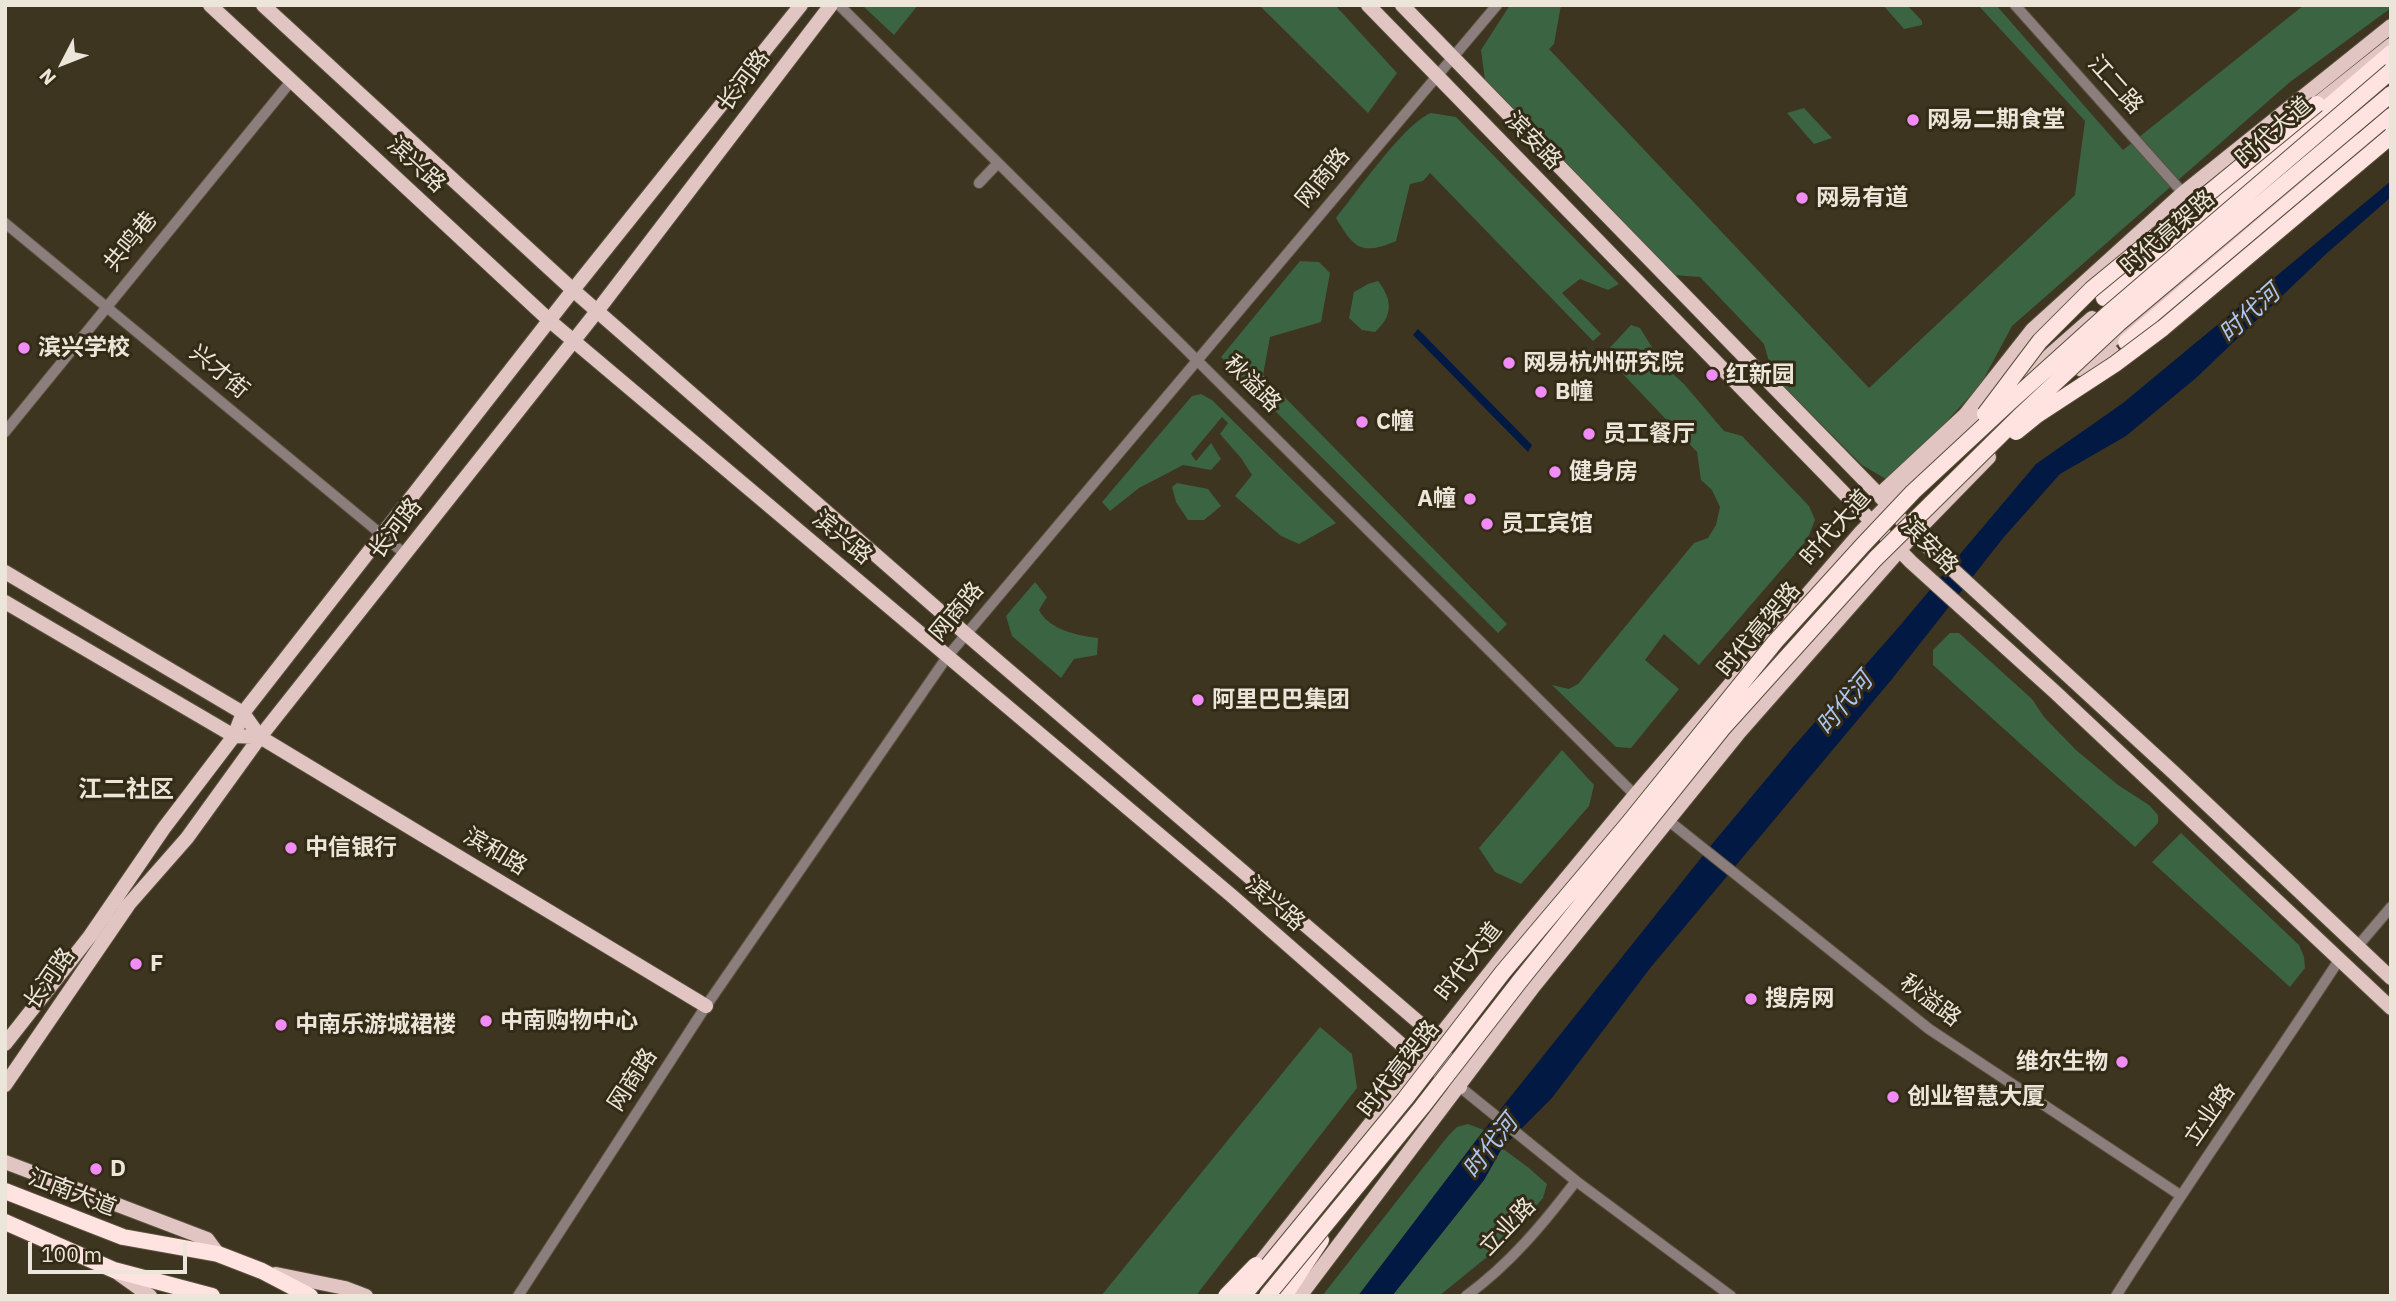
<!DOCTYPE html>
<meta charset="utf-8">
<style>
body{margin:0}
#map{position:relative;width:2396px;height:1301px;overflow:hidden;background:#3e3520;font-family:"IBM Plex Sans",sans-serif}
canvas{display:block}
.frame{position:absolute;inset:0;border:7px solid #ece6da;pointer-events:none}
.north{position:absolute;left:28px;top:28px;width:70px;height:70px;-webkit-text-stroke:5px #342b16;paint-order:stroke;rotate:228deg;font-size:19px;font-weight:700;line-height:28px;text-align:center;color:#ece6da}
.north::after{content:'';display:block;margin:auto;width:24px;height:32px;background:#ece6da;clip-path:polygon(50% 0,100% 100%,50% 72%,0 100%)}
.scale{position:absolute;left:28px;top:1242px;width:159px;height:32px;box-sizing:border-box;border:4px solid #ece6da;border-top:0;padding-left:9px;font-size:21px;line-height:24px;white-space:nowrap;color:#ece6da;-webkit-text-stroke:5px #342b16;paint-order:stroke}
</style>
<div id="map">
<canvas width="2396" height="1301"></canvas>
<div class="frame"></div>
<div class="north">N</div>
<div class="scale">100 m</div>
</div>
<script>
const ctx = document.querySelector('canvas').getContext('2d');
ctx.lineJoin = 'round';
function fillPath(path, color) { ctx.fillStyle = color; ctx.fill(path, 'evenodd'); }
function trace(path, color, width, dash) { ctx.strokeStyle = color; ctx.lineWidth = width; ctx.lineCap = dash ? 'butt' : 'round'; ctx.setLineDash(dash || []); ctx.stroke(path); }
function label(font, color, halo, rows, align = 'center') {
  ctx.font = font + ' "IBM Plex Sans","Noto Sans SC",sans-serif'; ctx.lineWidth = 6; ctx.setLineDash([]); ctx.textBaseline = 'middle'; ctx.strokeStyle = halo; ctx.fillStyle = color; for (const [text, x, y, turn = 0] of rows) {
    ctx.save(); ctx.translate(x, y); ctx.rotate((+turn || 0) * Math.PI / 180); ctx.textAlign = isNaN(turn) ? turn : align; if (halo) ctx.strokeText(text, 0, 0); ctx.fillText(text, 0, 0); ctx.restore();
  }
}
const green = new Path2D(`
 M865 5H918L894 35 864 7Z
 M1259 5H1335L1397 73 1368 113Z
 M1510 5H1561L1554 44 1549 49 1869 388 2075 195 2085 121 1978 5H1996L2123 150 2304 5H2391V8L2290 82 2012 326 1981 384 1891 482 1862 465 1773 376 1764 344 1700 277 1673 275 1485 80 1481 50Z
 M1883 5H1907L1922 21V25L1904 29Z
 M1804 108 1832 138 1814 144 1787 113Z
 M1431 113 1456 117 1619 284 1608 290 1580 279 1562 293 1601 334 1593 341 1430 173 1423 181 1410 184 1396 241C1361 256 1354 248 1336 218 1356 193 1405 123 1431 113Z
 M1300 261 1319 262 1330 273 1321 322 1270 337 1263 375 1507 624 1498 633 1221 357Z
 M1378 281C1393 300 1393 316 1375 332L1362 330 1349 318 1354 292 1368 284Z
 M1631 325 1640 328 1663 365 1684 384 1724 431 1742 436 1809 506 1815 520 1807 540 1699 665 1664 634 1645 660 1679 689 1631 748 1616 747 1552 685 1569 689 1578 684 1694 543 1708 538 1716 525 1720 507 1712 490 1701 480 1697 452 1604 354Z
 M1201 394 1212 400 1336 523 1299 544 1281 536 1235 496 1252 475 1241 458 1220 434 1228 423 1222 417 1191 454 1196 461 1211 443 1221 459 1211 470 1183 465 1139 488 1110 511 1102 502 1192 396Z
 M1177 483 1208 489 1221 506 1204 520H1188L1176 502 1172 487Z
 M1035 582 1047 597 1039 610C1048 629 1078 636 1098 638L1097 655 1074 659 1061 678 1012 636 1006 616Z
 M1950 633H1959L2032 699 2044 717 2076 750 2118 785 2149 805 2158 815V823L2135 847 1933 665V650Z
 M1562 750 1594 785 1589 806 1521 884 1495 872 1479 848Z
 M2181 833 2299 945 2304 957 2305 968 2290 987 2152 862Z
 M1320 1027 1352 1054 1357 1088 1201 1289 1196 1296H1101Z
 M1468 1124 1484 1130 1358 1296H1322L1448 1136 1457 1127Z
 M1502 1148 1529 1168 1547 1184 1543 1198 1503 1244 1439 1296H1392L1484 1180Z`);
const water = new Path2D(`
 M2391 181V197L2326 254 2196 378 2126 436 2060 474 2004 537 1892 679 1651 967 1552 1098 1502 1148 1484 1180 1392 1296H1358L1484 1130 1713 843 1793 747 1897 629 2036 464 2123 403Z
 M1418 329 1532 445 1528 452 1413 335Z`);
const minor = new Path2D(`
 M839 5 1635 795
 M2015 5 2183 193
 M979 183 998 163
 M5 223 405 554
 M5 432 292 80
 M1669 821 1929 1029 2180 1195
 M2357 947 2391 907
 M1460 1087 1576 1181 1731 1296
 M518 1296 706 1006 947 657 1497 5
 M1466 1296C1510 1264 1543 1224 1576 1181
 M2116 1296C2188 1182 2265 1073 2339 960`);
const major = new Path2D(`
 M210 5 550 321 1232 896 1403 1046 1460 1087
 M263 5 573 290 966 634 1437 1038 1456 1078
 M1368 5 1911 562 2055 692 2391 1008
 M1402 5 1879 495 1914 534 2173 772 2391 978
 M2317 104 2391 45
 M2099 351 2352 139
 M2080 369 2112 352
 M1879 495 1965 415 2032 330 2183 193 2391 26
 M5 572 243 713 260 737 706 1006
 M5 602 234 736 260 737
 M5 1044 90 936 164 828 234 736 243 713 573 290 801 5
 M5 1085 129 904 187 838 260 737 598 310 831 5
 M5 1162 207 1239 218 1254
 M115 1271 150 1296
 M1252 1273 1525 928 1635 795 1860 533 1952 441 2092 318
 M276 1274 345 1288 366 1296
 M1300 1296 1534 986 1738 734 1914 534 1989 457`);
const highway = new Path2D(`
 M2104 298 2391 53
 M2126 342 2391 116
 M5 1191 123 1237 218 1254 262 1271 310 1296
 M5 1222 114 1270 212 1296
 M1284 1296 1321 1240`);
const highwayBridge = new Path2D(`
 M1985 414 2040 341 2092 289 2317 104
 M2016 432 2037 415 2115 364 2163 328 2391 136
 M1226 1296 1256 1265
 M1243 1296 1405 1099 1503 972 1628 824 1775 642 1862 546 1913 492 2010 402 2110 312 2391 71
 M1267 1296 1422 1107 1519 982 1722 729 1875 559 2023 413 2119 323 2391 94`);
const markers = [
 [1913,120,7,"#f18bf5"],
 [1802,198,7,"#f18bf5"],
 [24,348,7,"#f18bf5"],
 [1509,363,7,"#f18bf5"],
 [1712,375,7,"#f18bf5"],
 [1541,392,7,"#f18bf5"],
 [1362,422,7,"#f18bf5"],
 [1589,434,7,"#f18bf5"],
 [1555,472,7,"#f18bf5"],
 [1470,499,7,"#f18bf5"],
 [1487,524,7,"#f18bf5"],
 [1198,700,7,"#f18bf5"],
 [291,848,7,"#f18bf5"],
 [136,964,7,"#f18bf5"],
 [1751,999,7,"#f18bf5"],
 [486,1021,7,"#f18bf5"],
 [281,1025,7,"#f18bf5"],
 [2122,1062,7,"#f18bf5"],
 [1893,1097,7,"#f18bf5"],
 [96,1169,7,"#f18bf5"]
];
const streetNames = [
 ["长河路",744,81,-53],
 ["江二路",2115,85,48],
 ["时代大道",2274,132,-41],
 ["滨安路",1533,141,46],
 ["滨兴路",416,165,43],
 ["网商路",1323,178,-50],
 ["时代高架路",2168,233,-41],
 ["共鸣巷",131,242,-51],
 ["兴才街",219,372,40],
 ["秋溢路",1252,384,45],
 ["时代大道",1836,528,-48],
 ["长河路",396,529,-52],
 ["滨兴路",842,538,40],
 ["滨安路",1929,546,45],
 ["网商路",957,612,-50],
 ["时代高架路",1759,630,-50],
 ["滨和路",495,852,31],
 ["滨兴路",1275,904,41],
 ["时代大道",1469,962,-52],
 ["长河路",50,979,-55],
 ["秋溢路",1930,1001,37],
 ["时代高架路",1399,1069,-52],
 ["网商路",633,1080,-57],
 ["立业路",2210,1115,-55],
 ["江南大道",72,1193,21],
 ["立业路",1508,1227,-46]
];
const poiNames = [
 ["网易二期食堂",1927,120],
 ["网易有道",1816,198],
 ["滨兴学校",38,348],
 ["网易杭州研究院",1523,363],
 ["红新园",1726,375],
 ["B幢",1555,392],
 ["C幢",1376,422],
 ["员工餐厅",1603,434],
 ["健身房",1569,472],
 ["A幢",1456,499,"right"],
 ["员工宾馆",1501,524],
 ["阿里巴巴集团",1212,700],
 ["中信银行",305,848],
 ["F",150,964],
 ["搜房网",1765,999],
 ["中南购物中心",500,1021],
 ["中南乐游城裙楼",295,1025],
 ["维尔生物",2108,1062,"right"],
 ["创业智慧大厦",1907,1097],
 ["D",110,1169]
];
const waterNames = [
 ["时代河",2250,314,-42],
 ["时代河",1845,704,-50],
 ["时代河",1491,1147,-52]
];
const neighbourhoodNames = [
 ["江二社区",126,790]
];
fillPath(green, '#3a6442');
fillPath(water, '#021944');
trace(minor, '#5a513e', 12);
trace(major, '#5a513e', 16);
trace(highway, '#5a513e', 18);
trace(minor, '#8b7e7c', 10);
trace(major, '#e0c5c2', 14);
trace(highway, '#fee3e0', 16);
trace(highwayBridge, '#5a513e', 18, []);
trace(highwayBridge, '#fee3e0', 16);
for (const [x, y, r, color] of markers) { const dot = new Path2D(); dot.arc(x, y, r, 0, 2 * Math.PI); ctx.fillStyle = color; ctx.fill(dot); trace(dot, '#342b16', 2.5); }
label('23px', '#ece6da', '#342b16', streetNames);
label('bold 23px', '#ece6da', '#342b16', poiNames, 'left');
label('italic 24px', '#abc6f3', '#342b16', waterNames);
label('bold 24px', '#ece6da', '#342b16', neighbourhoodNames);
</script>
